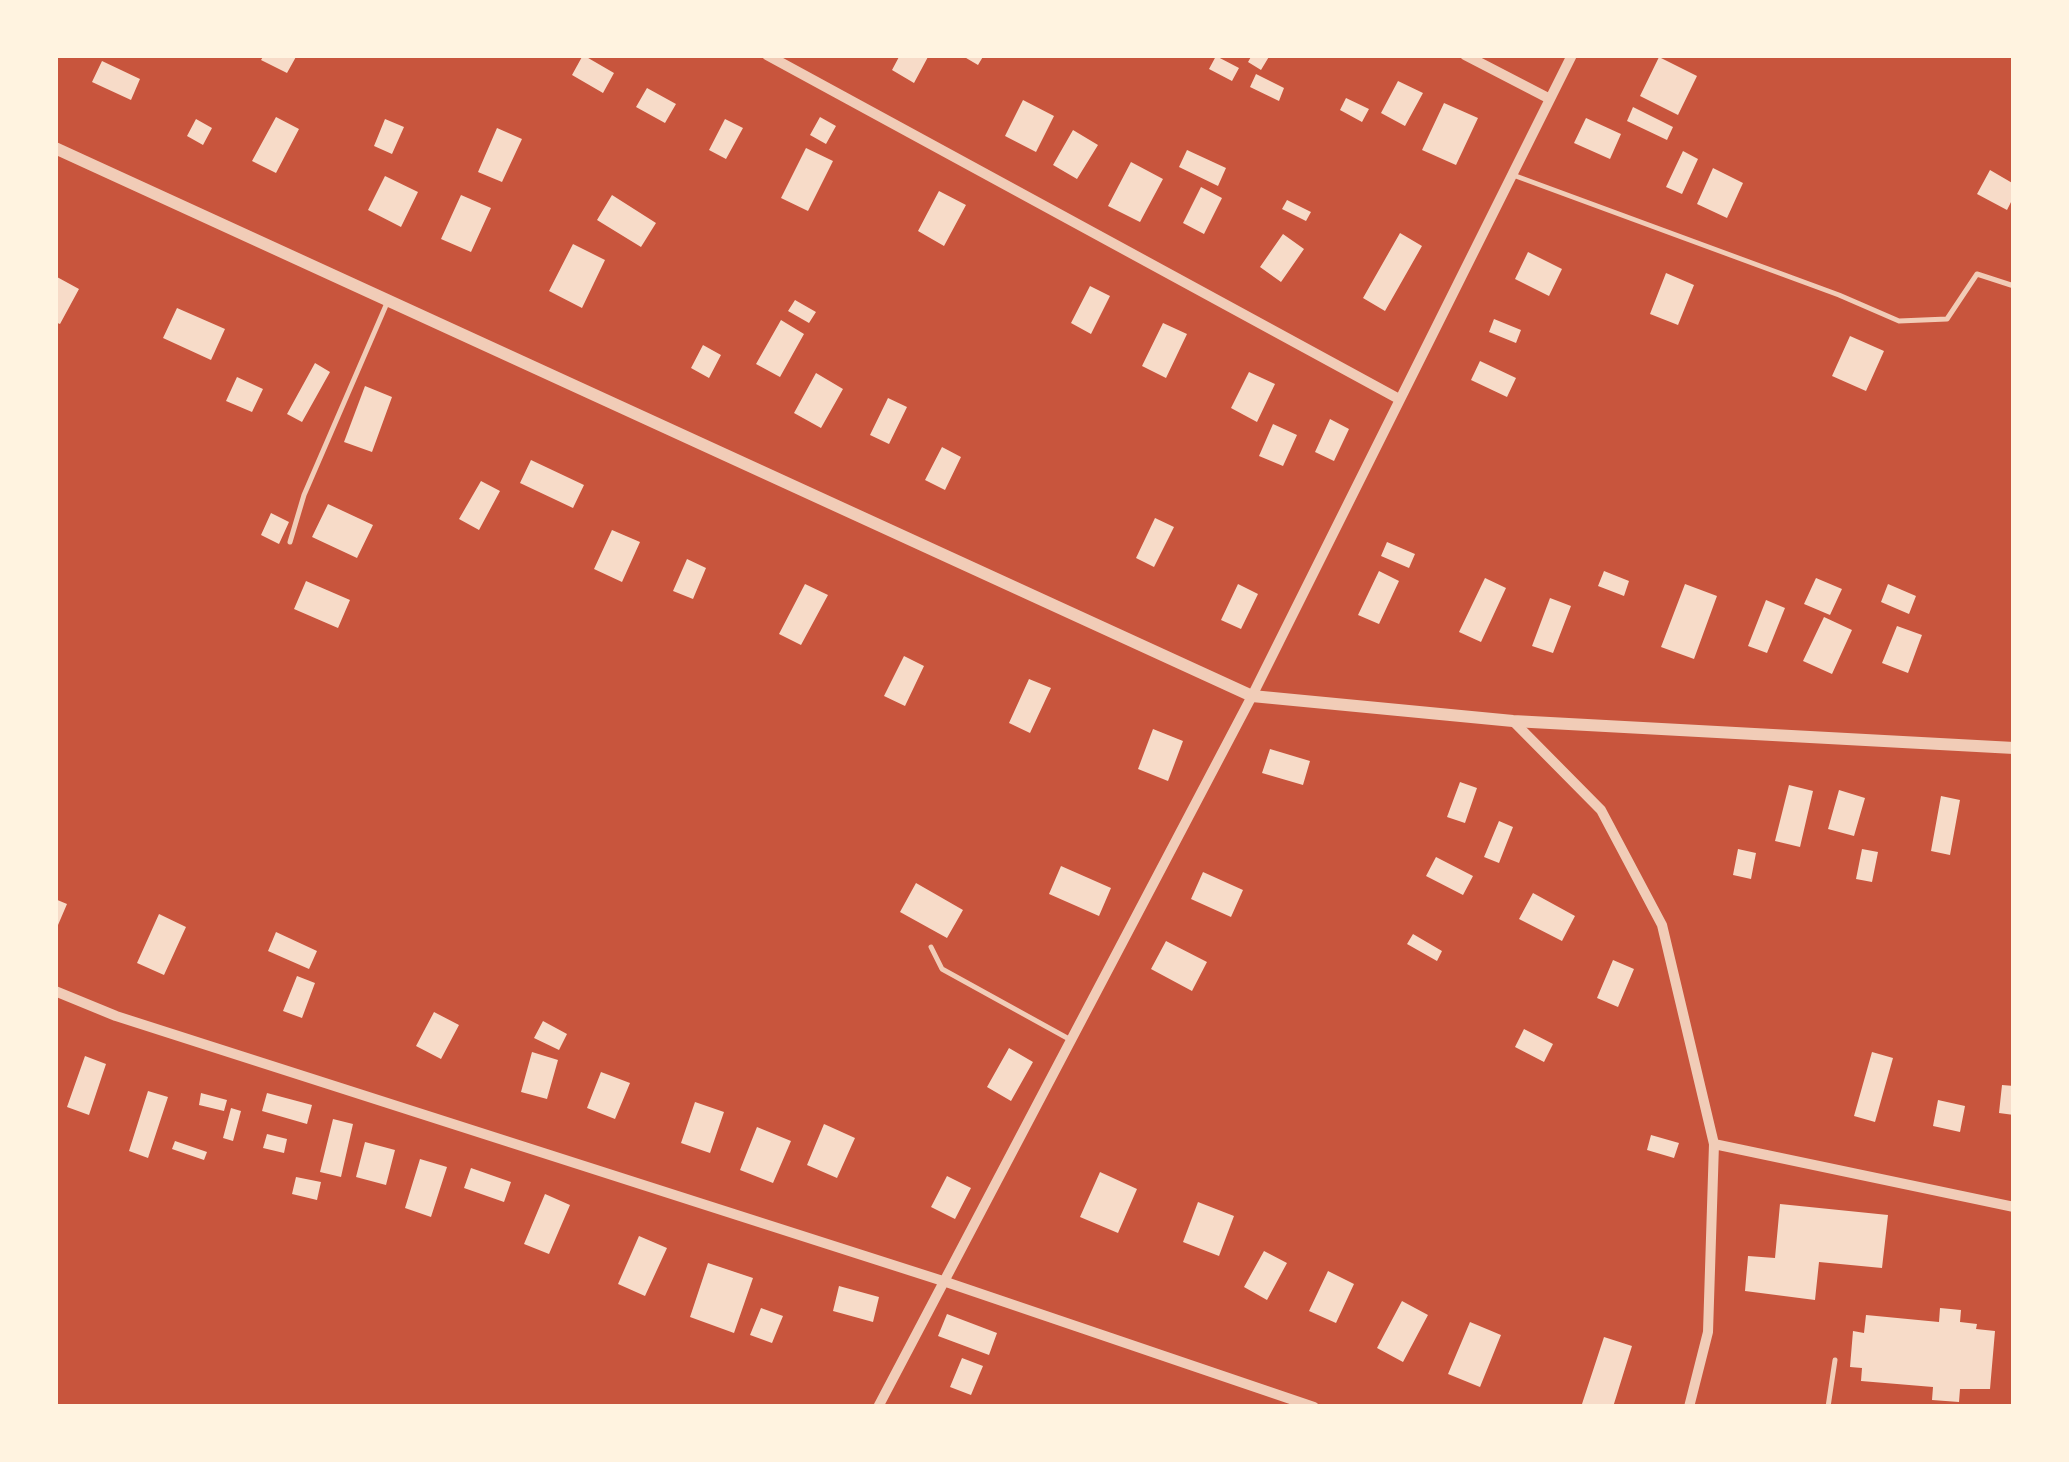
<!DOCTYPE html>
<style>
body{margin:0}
#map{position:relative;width:2069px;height:1462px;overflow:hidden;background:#c8553d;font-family:"Nunito Sans",sans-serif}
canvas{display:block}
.frame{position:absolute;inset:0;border:58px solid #fff3e0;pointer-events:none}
</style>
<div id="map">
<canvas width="2069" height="1462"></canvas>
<div class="frame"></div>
</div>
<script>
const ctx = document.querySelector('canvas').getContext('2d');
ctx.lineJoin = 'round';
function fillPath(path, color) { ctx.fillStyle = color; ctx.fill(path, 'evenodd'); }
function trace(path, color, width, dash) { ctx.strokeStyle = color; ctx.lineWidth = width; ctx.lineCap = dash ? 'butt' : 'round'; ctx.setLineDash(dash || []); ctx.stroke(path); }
const building = new Path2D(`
 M264 55H297L287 73 261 60Z
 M583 55 614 73 603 93 572 75Z
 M900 55H929L914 83 892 70Z
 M961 55H984L978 65Z
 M1252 55H1270L1261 70 1248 62Z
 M1216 56 1239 68 1232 81 1209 69Z
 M1659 57 1697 76 1678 115 1640 96Z
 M102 61 140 79 131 100 92 82Z
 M1256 74 1284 88 1279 101 1250 87Z
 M1398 81 1423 93 1405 126 1381 113Z
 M647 88 676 104 665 123 636 107Z
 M1346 98 1369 109 1362 122 1340 110Z
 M1023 100 1054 116 1036 152 1005 136Z
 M1444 103 1478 118 1456 165 1422 150Z
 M1633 107 1673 127 1667 140 1627 121Z
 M276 117 299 129 276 173 252 161Z
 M820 117 836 126 826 144 810 135Z
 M1586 118 1621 134 1610 159 1574 143Z
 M196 119 212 128 203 145 187 136Z
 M385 119 404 127 392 154 374 146Z
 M725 119 743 128 726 159 709 150Z
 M497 128 522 139 502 182 478 172Z
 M1073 130 1098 145 1077 179 1053 165Z
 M806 148 833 161 808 211 781 198Z
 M1187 150 1226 168 1218 186 1179 167Z
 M1683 151 1698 159 1682 194 1666 187Z
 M1131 162 1163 179 1140 222 1108 206Z
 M1713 168 1743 183 1727 218 1697 204Z
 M1990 170 2014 184V196L2007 210 1977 194Z
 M385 176 418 192 401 227 368 210Z
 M1201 187 1222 198 1204 234 1183 223Z
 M939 191 966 205 944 246 918 231Z
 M461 195 491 208 471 252 441 239Z
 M612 195 656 223 641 247 597 220Z
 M1287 200 1311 212 1306 221 1282 209Z
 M1400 233 1422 246 1385 311 1363 298Z
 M1283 234 1304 249 1281 282 1260 267Z
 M573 244 605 260 582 308 549 291Z
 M1528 252 1562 269 1549 296 1515 279Z
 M1666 273 1694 285 1678 325 1650 314Z
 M57 277 79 289 60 324 55 322Z
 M1090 286 1110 296 1091 334 1071 323Z
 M795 300 816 312 809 323 788 311Z
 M177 308 225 329 211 360 163 338Z
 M1494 319 1521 330 1516 343 1489 332Z
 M781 320 804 334 780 377 756 364Z
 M1163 323 1187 334 1166 378 1142 366Z
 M1850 336 1884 351 1866 391 1832 376Z
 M703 345 721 355 709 378 691 368Z
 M1480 361 1516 378 1507 397 1471 380Z
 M315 363 330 372 302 422 287 414Z
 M1249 372 1275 384 1257 422 1231 408Z
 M816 373 843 389 821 428 794 413Z
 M237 377 263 389 252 412 226 401Z
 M365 386 392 397 372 452 344 442Z
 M888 398 907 407 889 444 870 435Z
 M1330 419 1349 429 1334 461 1315 452Z
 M1273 424 1297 435 1283 466 1259 456Z
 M942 447 961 457 945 490 925 480Z
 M531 460 584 485 573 508 520 483Z
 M481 481 500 491 479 530 459 519Z
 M328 504 373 525 357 558 312 537Z
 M271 513 289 522 279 544 261 535Z
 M1155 518 1174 527 1154 567 1136 558Z
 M612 530 640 542 622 582 594 569Z
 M1387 542 1415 554 1409 568 1381 556Z
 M687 559 706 568 693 599 673 591Z
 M1379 571 1399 581 1379 624 1358 615Z
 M1604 571 1629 581 1624 596 1598 586Z
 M1485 578 1506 588 1481 642 1459 632Z
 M1816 578 1842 589 1830 615 1804 604Z
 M306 581 350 600 338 628 294 609Z
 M805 584 828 595 801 645 779 634Z
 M1238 584 1258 594 1241 629 1221 620Z
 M1685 584 1717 596 1694 659 1661 647Z
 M1888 584 1916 596 1909 614 1881 602Z
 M1550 598 1571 606 1553 653 1532 646Z
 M1766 600 1785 608 1767 653 1748 646Z
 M1824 617 1852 630 1832 674 1803 661Z
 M1897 626 1922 635 1908 673 1882 663Z
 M904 656 924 666 905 706 884 696Z
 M1029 679 1051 688 1030 733 1009 723Z
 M1153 729 1183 741 1168 781 1138 769Z
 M1270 749 1310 761 1303 785 1262 773Z
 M1460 782 1477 788 1465 823 1447 817Z
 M1789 785 1813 791 1800 847 1775 841Z
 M1839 790 1865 798 1854 836 1828 829Z
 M1941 796 1960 800 1950 855 1931 851Z
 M1499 821 1513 827 1499 863 1484 857Z
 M1738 849 1756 853 1751 879 1733 875Z
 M1862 849 1878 852 1872 882 1856 879Z
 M1436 857 1473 876 1463 895 1426 876Z
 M1061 866 1111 888 1099 916 1049 894Z
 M1203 872 1243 890 1231 917 1191 899Z
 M916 883 963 910 947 938 900 912Z
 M1533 893 1575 916 1562 941 1519 919Z
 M55 899 67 904 55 932Z
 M159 914 186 927 164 975 137 963Z
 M276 932 317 951 309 969 268 951Z
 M1413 934 1442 951 1437 961 1407 944Z
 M1166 941 1207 962 1192 991 1151 969Z
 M1613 960 1634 969 1618 1007 1597 998Z
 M297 976 315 983 302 1018 283 1011Z
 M434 1012 459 1025 441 1059 416 1046Z
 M543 1021 567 1034 559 1050 534 1038Z
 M1524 1029 1553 1044 1544 1062 1515 1047Z
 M1009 1048 1033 1062 1011 1101 987 1087Z
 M532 1052 558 1060 547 1099 521 1092Z
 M1872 1052 1893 1058 1875 1122 1854 1116Z
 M85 1056 106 1064 89 1115 67 1107Z
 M601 1072 630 1083 615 1119 587 1108Z
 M2002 1085 2014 1086V1115L1999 1113Z
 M148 1091 168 1097 148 1158 129 1151Z
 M201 1093 227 1100 224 1111 199 1105Z
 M267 1093 312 1105 307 1124 262 1111Z
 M1938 1100 1965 1106 1960 1132 1933 1126Z
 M695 1102 724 1112 710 1153 681 1143Z
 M231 1108 241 1111 233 1141 223 1138Z
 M333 1119 353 1124 341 1177 320 1172Z
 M824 1124 855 1138 837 1178 807 1165Z
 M757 1127 791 1141 773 1183 740 1170Z
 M267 1134 287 1139 284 1153 263 1148Z
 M1651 1135 1679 1143 1674 1158 1647 1150Z
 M175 1141 207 1152 204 1160 172 1149Z
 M365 1142 395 1150 386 1185 356 1177Z
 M420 1159 447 1167 431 1217 405 1208Z
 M471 1168 511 1182 504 1202 464 1188Z
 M1100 1172 1137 1189 1118 1233 1080 1217Z
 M947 1176 971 1188 955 1219 931 1207Z
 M296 1177 321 1182 317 1200 292 1194Z
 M545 1194 570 1205 549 1254 524 1244Z
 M1198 1202 1234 1216 1219 1256 1183 1242Z
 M1780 1204 1888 1215 1882 1268 1819 1262 1815 1300 1745 1291 1748 1256 1775 1258Z
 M639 1236 667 1248 645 1296 618 1284Z
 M1264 1251 1287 1263 1267 1300 1244 1287Z
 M708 1263 753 1278 734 1333 690 1317Z
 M1328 1271 1354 1284 1336 1323 1309 1311Z
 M839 1286 879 1297 873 1322 833 1311Z
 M1402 1301 1428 1315 1403 1362 1377 1348Z
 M761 1308 783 1316 772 1343 750 1335Z
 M1940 1308 1961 1310 1960 1322 1977 1324 1976 1329 1995 1331 1990 1389H1960L1959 1402 1932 1400 1933 1387 1861 1381 1862 1368 1850 1367 1853 1331 1864 1333 1866 1315 1939 1322Z
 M947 1314 997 1333 989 1355 938 1336Z
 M1470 1322 1501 1335 1480 1387 1448 1374Z
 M1604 1337 1632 1346 1613 1407H1581Z
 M962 1358 983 1366 971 1395 950 1387Z`);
const service = new Path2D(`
 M1513 175 1839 295 1899 321 1947 319 1977 274 2014 286
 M290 542 304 495 387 303
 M931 947 942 969 1069 1039
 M1828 1407 1835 1360`);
const minor = new Path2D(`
 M767 55 1399 399
 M1465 55 1550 99
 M1513 721 1601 810 1662 925 1714 1144 1708 1332 1689 1407
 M55 991 116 1016 946 1282 1314 1407
 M1714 1144 2014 1207
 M878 1407 1252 696 1572 55`);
const tertiary = new Path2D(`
 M55 148 1252 696 1513 721 2014 748`);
fillPath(building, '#f7dbc8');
trace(service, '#f1ccb7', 5);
trace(minor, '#f1ccb7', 10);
trace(tertiary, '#f1ccb7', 12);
</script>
